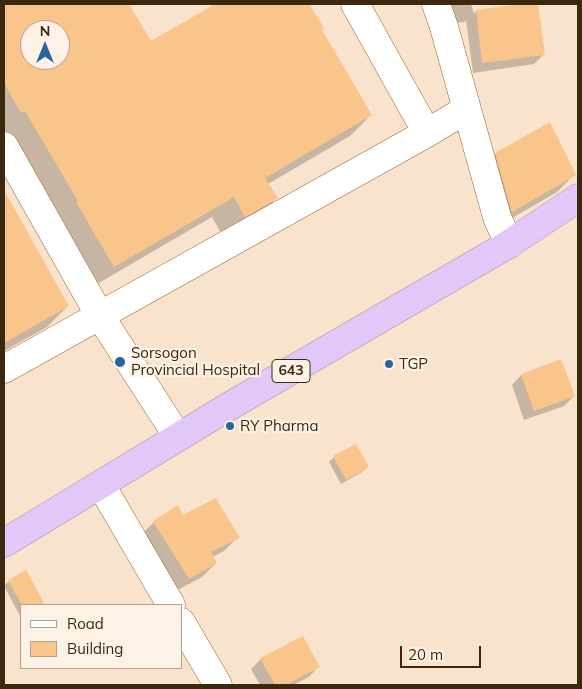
<!DOCTYPE html>
<style>
body{margin:0}
#map{position:relative;width:582px;height:689px;overflow:hidden;background:#f9e3cc;font-family:Mulish,sans-serif}
canvas{display:block}
.frame{position:absolute;inset:0;border:5px solid #3c280e;pointer-events:none}
.legend{position:absolute;left:20px;top:604px;width:162px;height:65px;box-sizing:border-box;background:#fef2e7;border:1px solid #b0a190;margin:0;padding:6px 9px;list-style:none;font-size:15px;color:#3c280e}
.legend li{display:flex;align-items:center;gap:10px;height:25px}
.legend b{width:25px;border:1px solid #b0a190}
.north{position:absolute;left:20px;top:20px;width:50px;height:50px;box-sizing:border-box;background:#fef2e7;border:1px solid #b0a190;border-radius:50%;rotate:0deg;font-size:14px;font-weight:700;line-height:20px;text-align:center;color:#3c280e}
.north::after{content:'';display:block;margin:auto;width:18px;height:22px;background:#28659c;clip-path:polygon(50% 0,100% 100%,50% 72%,0 100%)}
.scale{position:absolute;left:400px;top:646px;width:81px;height:22px;box-sizing:border-box;border:2px solid #3c280e;border-top:0;padding-left:6px;font-size:15px;line-height:18px;white-space:nowrap;color:#3c280e;-webkit-text-stroke:4px #fef2e7;paint-order:stroke}
</style>
<div id="map">
<canvas width="582" height="689"></canvas>
<div class="frame"></div>
<ul class="legend">
<li><b style="height:6px;background:#fff"></b>Road</li>
<li><b style="height:14px;background:#fac58a"></b>Building</li>
</ul>
<div class="north">N</div>
<div class="scale">20 m</div>
</div>
<script>
const ctx = document.querySelector('canvas').getContext('2d');
ctx.lineJoin = 'round';
function fillPath(path, color) { ctx.fillStyle = color; ctx.fill(path, 'evenodd'); }
function trace(path, color, width, dash) { ctx.strokeStyle = color; ctx.lineWidth = width; ctx.lineCap = dash ? 'butt' : 'round'; ctx.setLineDash(dash || []); ctx.stroke(path); }
function label(font, color, halo, rows, align = 'center') {
  ctx.font = font + ' Mulish,sans-serif'; ctx.lineWidth = 4.5; ctx.setLineDash([]); ctx.textBaseline = 'middle'; ctx.strokeStyle = halo; ctx.fillStyle = color; for (const [text, x, y, turn = 0] of rows) {
    ctx.save(); ctx.translate(x, y); ctx.rotate((+turn || 0) * Math.PI / 180); ctx.textAlign = isNaN(turn) ? turn : align; if (halo) ctx.strokeText(text, 0, 0); ctx.fillText(text, 0, 0); ctx.restore();
  }
}
const shadow = new Path2D(`
 M4 4H128L151 42 217 4H308L322 28 320 30 371 115 350 136 268 184 276 198 255 220 223 237 212 217 92 287 4 133ZM30 30H60V60H30Z
 M439 4H471L474 14 476 11 527 4H537L544 54 534 64 473 73 466 20 464 22 447 24Z
 M496 154 575 174 557 192 495 228 479 171Z
 M4 193 68 306 47 327 4 351Z
 M521 375 574 396 564 406 524 420 512 385Z
 M334 457 367 467 362 472 341 484 329 462Z
 M183 517 238 537 224 551 213 557 216 563 202 577 174 592 140 536 154 522Z
 M9 581 42 602 39 605H21V615L20 616 4 586Z
 M261 659 318 667 309 677 293 685H260L251 669Z`);
const building = new Path2D(`
 M4 4H129L151 41 215 4H309L324 28 322 30 372 115 265 178 278 198 245 217 234 197 114 267 76 202 78 201 25 111 21 113 4 83ZM30 30H60V60H30Z
 M518 4H538L545 55 482 63 476 10Z
 M550 122 576 175 512 212 495 153Z
 M4 190 69 306 4 343Z
 M561 359 575 396 534 411 521 374Z
 M356 444 369 467 346 480 333 456Z
 M216 498 240 538 211 552 217 563 189 579 153 521 178 505 183 515Z
 M26 570 45 605H22L8 580Z
 M303 636 320 667 286 685H275L260 658Z`);
const minor = new Path2D(`
 M355 4 427 133
 M436 4 444 27 497 217 509 244
 M4 146 100 316 178 437
 M4 369 427 133 467 109
 M101 485 171 605
 M181 622 218 685`);
const highway = new Path2D(`
 M4 543 228 407 509 244 578 198`);
const markers = [
 [120,362,6,"#28659c"],
 [389,364,5,"#28659c"],
 [230,426,5,"#28659c"]
];
const shields = [
 [291,371,38]
];
const shieldNames = [
 ["643",291,371]
];
const poiNames = [
 ["Sorsogon",131,353],
 ["Provincial Hospital",131,370],
 ["TGP",399,364],
 ["RY Pharma",240,426]
];
fillPath(shadow, '#0003');
fillPath(building, '#fac58a');
trace(minor, '#99692c', 29);
trace(highway, '#a890a7', 29);
trace(minor, '#fff', 28);
trace(highway, '#e2c8f9', 28);
for (const [x, y, r, color] of markers) { const dot = new Path2D(); dot.arc(x, y, r, 0, 2 * Math.PI); ctx.fillStyle = color; ctx.fill(dot); trace(dot, '#fef2e7', 2); }
for (const [x, y, w] of shields) { const box = new Path2D(); box.roundRect(x - w / 2, y - 11.5, w, 23, 4); ctx.fillStyle = '#fef2e7'; ctx.fill(box); trace(box, '#3c280e', 1); }
label('bold 14px', '#3c280e', null, shieldNames);
label('15px', '#3c280e', '#fef2e7', poiNames, 'left');
</script>
